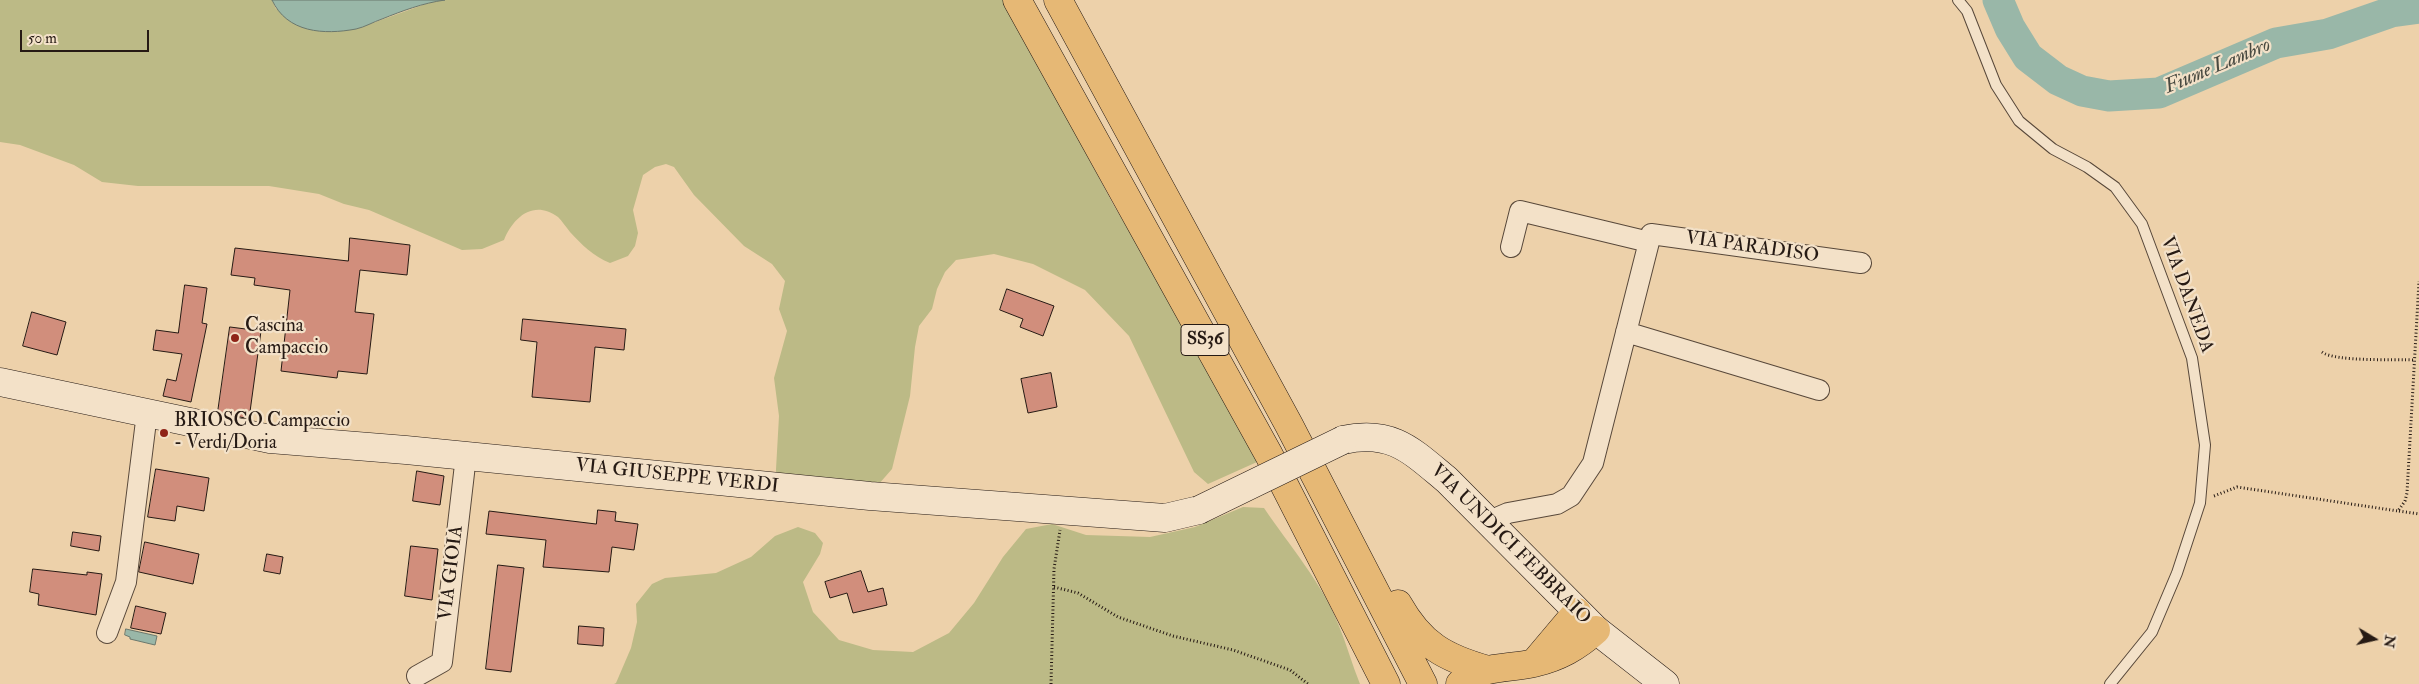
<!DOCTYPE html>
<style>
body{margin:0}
#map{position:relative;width:2419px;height:684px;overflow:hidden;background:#edd1aa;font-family:"IM FELL Double Pica",serif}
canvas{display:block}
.north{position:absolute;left:2349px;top:614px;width:50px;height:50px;-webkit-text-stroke:4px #f3e1c8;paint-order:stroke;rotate:99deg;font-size:14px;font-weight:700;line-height:20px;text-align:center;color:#261a14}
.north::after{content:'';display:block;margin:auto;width:18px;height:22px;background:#261a14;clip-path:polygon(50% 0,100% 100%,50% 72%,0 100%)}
.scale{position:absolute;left:20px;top:30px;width:129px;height:22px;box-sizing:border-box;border:2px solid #261a14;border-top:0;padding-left:6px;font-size:15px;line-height:18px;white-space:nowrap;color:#261a14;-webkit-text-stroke:4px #f3e1c8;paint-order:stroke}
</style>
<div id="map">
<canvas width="2419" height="684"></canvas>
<div class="north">N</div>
<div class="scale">50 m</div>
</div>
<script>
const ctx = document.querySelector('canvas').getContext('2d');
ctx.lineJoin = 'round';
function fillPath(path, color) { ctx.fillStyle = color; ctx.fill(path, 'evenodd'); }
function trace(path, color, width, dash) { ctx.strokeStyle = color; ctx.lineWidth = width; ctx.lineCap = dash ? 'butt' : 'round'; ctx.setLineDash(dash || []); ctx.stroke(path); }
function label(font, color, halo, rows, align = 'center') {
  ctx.font = font + ' "IM FELL Double Pica",serif'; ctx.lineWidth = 4.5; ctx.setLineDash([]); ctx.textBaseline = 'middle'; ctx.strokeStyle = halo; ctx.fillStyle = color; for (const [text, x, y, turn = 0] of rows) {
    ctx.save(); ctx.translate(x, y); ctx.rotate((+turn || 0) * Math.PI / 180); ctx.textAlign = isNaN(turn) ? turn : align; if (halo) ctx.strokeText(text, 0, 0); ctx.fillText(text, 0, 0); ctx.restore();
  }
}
const green = new Path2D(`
 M0 0H272L276 9 356 29 431 2 445 0H1004L1113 204 1197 346 1257 462 1208 484 1194 472 1129 336 1085 290 1033 264 994 254 956 260 945 272 937 289 932 309 919 326 915 347 910 396 892 469 878 485 775 487 779 416 774 378 787 331 779 309 785 281 772 264 744 246 694 195 674 167 666 164 655 167 643 175 633 210 638 233 635 246 628 256 610 263C593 256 582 245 570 232 566 227 562 221 558 217 533 199 513 218 504 240L482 249 462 250 369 210 344 204 319 194 269 186H138L102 182 74 165 20 145 0 142Z
 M1243 507 1264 508C1289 545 1323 584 1339 626 1347 645 1352 665 1360 684H614L616 683 631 648 637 622 636 604 652 584 665 578 716 573 751 557 775 536 798 527 815 533 823 543 820 554 803 582 813 612 839 640 873 650 913 652 949 633 974 603 1003 557 1026 529 1052 524 1086 535 1150 537 1195 527Z`);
const water = new Path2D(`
 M272 0H445C423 3 402 11 382 19 373 22 365 27 356 29 324 35 287 33 272 0Z
 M126 629 157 636 155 645 130 639V637L125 635Z`);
const river = new Path2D(`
 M1998 0 2010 28 2028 57 2058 80 2082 91 2109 96 2159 93 2276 43 2328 34 2391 12 2419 8`);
const building = new Path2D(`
 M350 238 410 245 407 275 360 270 355 312 374 314 367 374 338 371 337 378 281 371 290 290 254 285 255 278 231 275 235 248 348 261Z
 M185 285 207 288 202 323 207 324 191 402 163 396 167 379 176 381 182 354 153 350 156 330 178 333Z
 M1007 289 1054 306 1043 336 1020 327 1023 319 1000 310Z
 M32 312 66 322 57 355 23 346Z
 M523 319 626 329 624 350 595 347 590 402 532 397 537 342 521 340Z
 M230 327 261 331 249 419 218 412Z
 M1051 373 1057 407 1028 413 1021 379Z
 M156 469 209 478 204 511 177 506 175 521 148 517Z
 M417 471 444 476 440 505 413 501Z
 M598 510 616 512 615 521 638 524 634 550 612 547 609 572 543 567 546 540 486 534 489 511 596 524Z
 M73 532 101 536 99 551 71 546Z
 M145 542 199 554 193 584 139 572Z
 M411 546 438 549 432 600 405 596Z
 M267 554 283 557 280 574 264 571Z
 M498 565 524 568 511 672 486 669Z
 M33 569 87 575V572L102 574 96 615 38 605 39 594 30 592Z
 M861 571 868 592 883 588 887 605 853 613 847 593 830 598 825 582Z
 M136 606 166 613 161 634 131 628Z
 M579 626 604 628 603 646 578 644Z`);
const path = new Path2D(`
 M2322 352C2335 362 2395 359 2415 360
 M2214 496 2237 487 2398 511 2405 501 2407 493 2419 281
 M2399 511 2419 514
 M1054 587 1078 593 1118 617 1173 636 1233 650 1290 670 1308 684
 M1051 684 1054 569 1060 530`);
const lane = new Path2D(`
 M1958 0 1967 11 1996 85 2019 121 2053 149 2087 167 2115 187 2142 224 2192 358 2205 445 2200 503 2177 573 2152 632 2110 684`);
const street = new Path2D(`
 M1511 247 1520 211 1649 242
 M1626 332 1819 390
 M1487 522 1508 513 1557 504 1571 496 1593 463 1651 234 1861 263
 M107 633 126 582 147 413
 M417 676 442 662 466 456`);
const secondary = new Path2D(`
 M0 382 270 439 406 450 870 496 1165 518 1199 510
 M1343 440C1392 429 1412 451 1447 480L1596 630 1665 684`);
const highway = new Path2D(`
 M1017 0 1269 455 1386 684
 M1058 0 1289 425 1423 684
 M1398 604C1421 645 1445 658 1488 670
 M1534 663 1577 612
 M1460 684C1479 665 1511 669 1534 663 1559 657 1577 647 1596 630`);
const secondaryBridge = new Path2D(`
 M1199 510 1343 440`);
const markers = [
 [235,338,5,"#8f2418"],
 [164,433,5,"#8f2418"]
];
const shields = [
 [1205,340,48]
];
const shieldNames = [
 ["SS36",1205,340]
];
const streetNames = [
 ["VIA PARADISO",1752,248,8],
 ["VIA DANEDA",2186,295,70],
 ["VIA GIUSEPPE VERDI",677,477,6],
 ["VIA UNDICI FEBBRAIO",1510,545,45],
 ["VIA GIOIA",452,573,-83]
];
const poiNames = [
 ["Cascina",245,327],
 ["Campaccio",245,349],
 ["BRIOSCO Campaccio",174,422],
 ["- Verdi/Doria",174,444]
];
const waterNames = [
 ["Fiume Lambro",2218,67,-23]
];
fillPath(green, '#bcba86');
fillPath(water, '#99b7a8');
trace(water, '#6b786d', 1);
trace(river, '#99b7a8', 31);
fillPath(building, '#d18e7c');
trace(building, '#261a14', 1);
trace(lane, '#58483a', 12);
trace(street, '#58483a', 22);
trace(secondary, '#261a14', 29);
trace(highway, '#261a14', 29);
trace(path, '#261a14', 3, [1, 2.5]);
trace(lane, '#f3e1c8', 10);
trace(street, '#f3e1c8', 20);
trace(secondary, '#f3e1c8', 28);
trace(highway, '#e6b875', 28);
trace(secondaryBridge, '#261a14', 29, []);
trace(secondaryBridge, '#f3e1c8', 28);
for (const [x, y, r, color] of markers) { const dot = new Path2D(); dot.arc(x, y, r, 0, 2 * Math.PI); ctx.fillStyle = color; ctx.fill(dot); trace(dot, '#f3e1c8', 2); }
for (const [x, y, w] of shields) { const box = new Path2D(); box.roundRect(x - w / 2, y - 15.5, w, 31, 4); ctx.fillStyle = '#f3e1c8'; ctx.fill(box); trace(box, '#261a14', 1); }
label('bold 18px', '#261a14', null, shieldNames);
label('19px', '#261a14', '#f3e1c8', streetNames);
label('19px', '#261a14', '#f3e1c8', poiNames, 'left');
label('italic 20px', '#484940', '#f3e1c8', waterNames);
</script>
